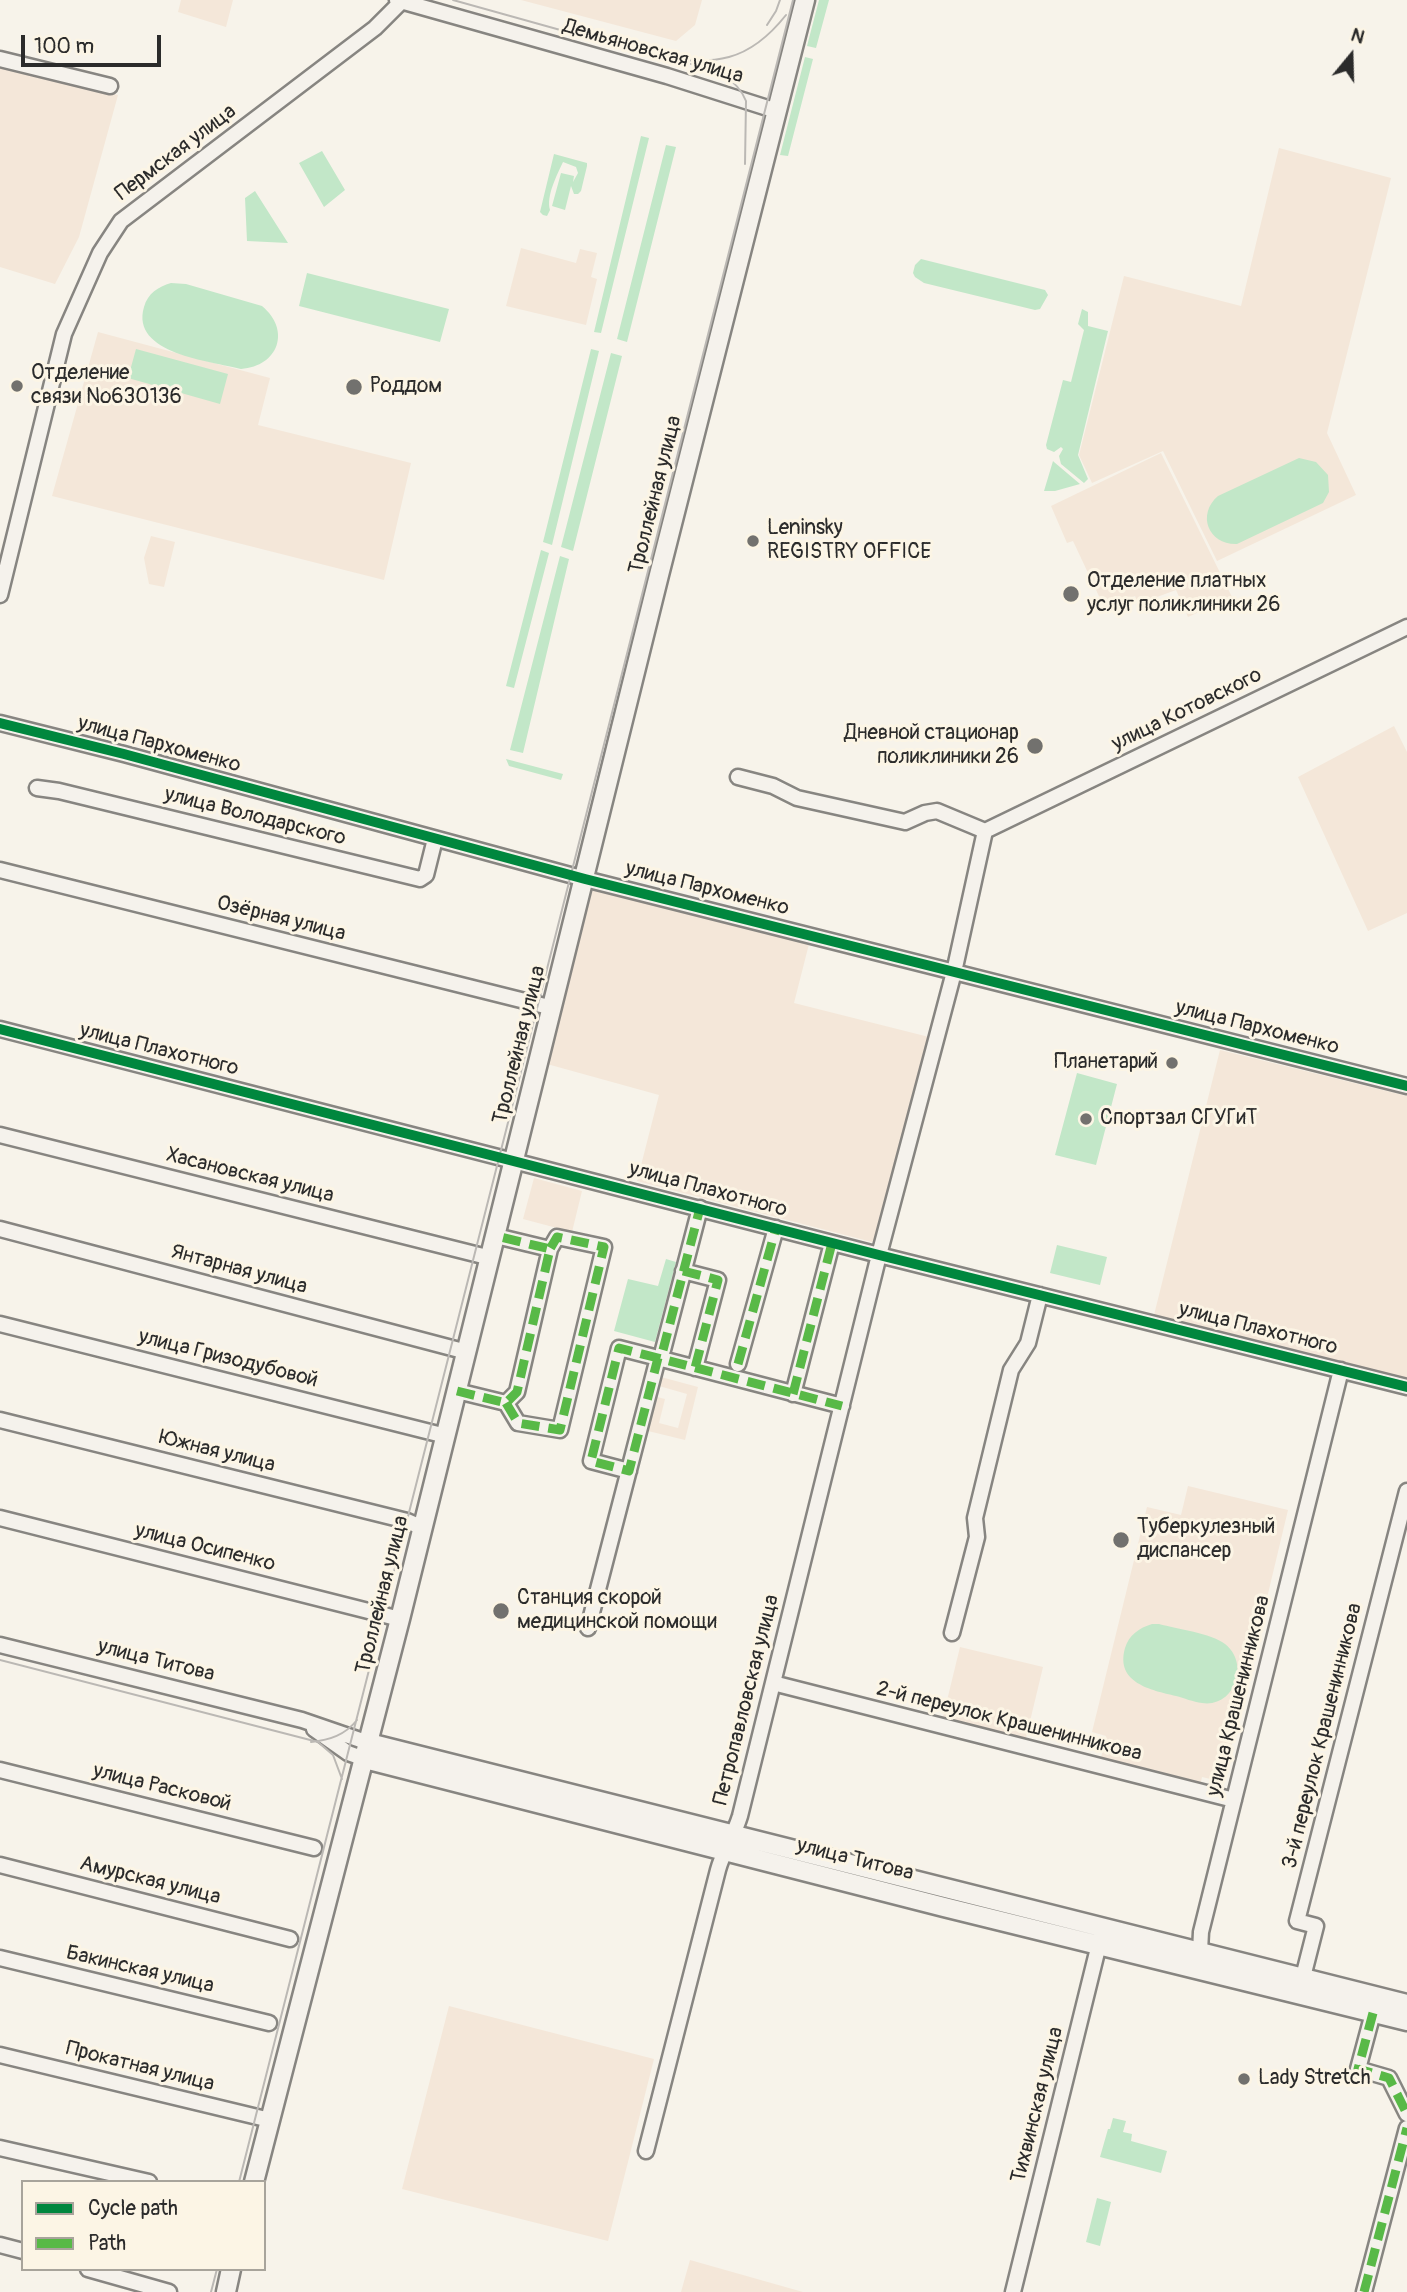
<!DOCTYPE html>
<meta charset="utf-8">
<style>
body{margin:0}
#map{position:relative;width:1407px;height:2292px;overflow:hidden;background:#f7f3ea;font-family:Pangolin,sans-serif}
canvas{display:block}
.legend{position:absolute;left:21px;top:2180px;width:245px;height:91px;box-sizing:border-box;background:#fcf5e5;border:2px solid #a8a49b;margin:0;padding:9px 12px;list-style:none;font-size:21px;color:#2b2b2b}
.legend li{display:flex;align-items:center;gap:14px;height:35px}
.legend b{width:35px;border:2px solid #a8a49b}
.north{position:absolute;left:1316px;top:21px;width:70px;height:70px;-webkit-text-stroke:5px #fcf5e5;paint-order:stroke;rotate:19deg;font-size:19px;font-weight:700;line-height:28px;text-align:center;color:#2b2b2b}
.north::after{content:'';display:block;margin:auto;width:24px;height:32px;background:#2b2b2b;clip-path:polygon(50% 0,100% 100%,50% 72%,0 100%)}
.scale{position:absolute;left:21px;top:35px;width:140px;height:32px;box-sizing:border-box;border:4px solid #2b2b2b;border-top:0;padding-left:9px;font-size:21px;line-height:24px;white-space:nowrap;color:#2b2b2b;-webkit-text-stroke:5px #fcf5e5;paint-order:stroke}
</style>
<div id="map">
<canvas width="1407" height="2292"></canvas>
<ul class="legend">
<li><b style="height:9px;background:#00873e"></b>Cycle path</li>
<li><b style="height:9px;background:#58b947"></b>Path</li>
</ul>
<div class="north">N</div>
<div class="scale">100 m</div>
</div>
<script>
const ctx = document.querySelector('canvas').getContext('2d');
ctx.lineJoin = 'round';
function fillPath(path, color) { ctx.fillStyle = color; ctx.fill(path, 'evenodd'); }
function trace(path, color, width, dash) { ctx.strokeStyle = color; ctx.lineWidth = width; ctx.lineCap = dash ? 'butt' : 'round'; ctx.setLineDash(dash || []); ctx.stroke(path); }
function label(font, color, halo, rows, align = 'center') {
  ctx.font = font + ' Pangolin,sans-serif'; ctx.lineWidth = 6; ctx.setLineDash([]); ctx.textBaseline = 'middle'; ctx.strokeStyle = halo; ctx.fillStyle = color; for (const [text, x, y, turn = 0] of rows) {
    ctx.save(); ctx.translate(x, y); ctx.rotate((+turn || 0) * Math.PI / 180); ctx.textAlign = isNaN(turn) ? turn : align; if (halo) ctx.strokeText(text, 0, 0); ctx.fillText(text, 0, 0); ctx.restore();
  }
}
const built = new Path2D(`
 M181 0H233L226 27 178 12Z
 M521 0H702L695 25 676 41Z
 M0 66 118 95 79 237 55 284 0 267Z
 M1279 148 1391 178 1327 433 1356 495 1217 561 1163 451 1092 483 1079 455 1124 276 1241 306Z
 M521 248 576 263 580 249 597 253 591 277 597 279 586 325 506 306Z
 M98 332 270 378 258 425 411 463 384 580 52 496Z
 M1161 453 1232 597 1188 617 1176 590 1138 604 1135 596 1105 609 1073 541 1067 543 1051 506Z
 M151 536 175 542 164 587 149 584 144 558Z
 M1394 726 1407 752V913L1368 931 1298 777Z
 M593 888 809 944 794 1003 929 1037 876 1243 637 1181 659 1095 547 1064Z
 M1220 1050 1407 1096V1378L1154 1315Z
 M534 1178 582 1191 572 1232 523 1219Z
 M661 1377 698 1387 685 1440 648 1431 657 1397 665 1399 659 1423 678 1428 687 1394 659 1386Z
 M1188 1486 1288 1510 1223 1782 1202 1777 1201 1782 1101 1758 1106 1736 1092 1732 1147 1507 1181 1515Z
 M960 1647 1043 1667 1025 1742 942 1721Z
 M449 2006 654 2059 608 2241 402 2189Z
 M690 2260 803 2292H681Z`);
const green = new Path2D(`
 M819 0H829L816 48 807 46Z
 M805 57 813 59 788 156 780 155Z
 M641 136 649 138 601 333 594 332Z
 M666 145 676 147 627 342 617 339Z
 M322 151 345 190 324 207 299 163Z
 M554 154 587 163V166L581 191 578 194H574L571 186 565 210 552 206 561 173 574 176 573 182 578 173 576 167 563 162C557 175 546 196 550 210L547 216 543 215 540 212Z
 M255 191 288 243 247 241 245 198Z
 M921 259 1045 290 1048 295 1040 309 1035 310 924 283 915 277 913 273 915 265Z
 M307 273 449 309 440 342 299 306Z
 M171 283 186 284 262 306C291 330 279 366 241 369 211 361 130 354 144 307 148 293 158 287 171 283Z
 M1082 309 1088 312V326L1108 331 1078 455 1088 479 1084 483 1061 464 1059 456 1063 449 1061 447 1054 452 1047 449 1046 445 1063 380 1071 382 1084 330 1078 324Z
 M136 349 228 374 220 404 128 378Z
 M591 349 599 351 552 545 543 542Z
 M611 353 622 356 573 551 561 547Z
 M1299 458 1316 462 1328 475 1329 492 1323 503 1237 544C1209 545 1196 515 1218 496Z
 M1053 461 1054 462 1080 484 1055 491H1044Z
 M541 550 549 553 514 688 506 686Z
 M560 556 569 559 523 753 510 750Z
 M506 759 563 774 561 780 509 766Z
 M1077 1073 1117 1084 1096 1165 1055 1155Z
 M1057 1245 1107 1257 1100 1285 1050 1273Z
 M666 1259 676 1262 655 1342 614 1331 628 1279 658 1286Z
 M1152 1624H1159C1177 1629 1211 1633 1225 1644 1250 1663 1235 1708 1202 1703 1193 1702 1184 1698 1176 1696 1151 1690 1115 1683 1125 1648 1129 1635 1139 1628 1152 1624Z
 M1113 2118 1126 2121 1123 2132 1132 2134 1131 2141 1167 2151 1161 2173 1100 2157 1108 2129H1110Z
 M1097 2198 1111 2202 1100 2246 1086 2242Z`);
const minor = new Path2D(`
 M397 0 667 76 777 111
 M0 59 110 86
 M0 595 64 334 100 253 121 221 375 28 401 2
 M0 723 124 754 585 879 1407 1086
 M738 777 773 786 797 798 905 822 925 813 937 811 985 831
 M37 788 59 791 420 879 426 875 435 839
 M985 831 1407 627
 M0 870 553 1008
 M0 1029 879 1255 1407 1387
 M0 1135 491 1258
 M0 1229 467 1352
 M683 1271 718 1280 695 1368
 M0 1324 446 1436
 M663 1350 700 1208
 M738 1364 776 1228
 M457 1391 506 1403 517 1392 550 1249 496 1236
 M793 1394 832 1243
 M506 1403 518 1423 560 1430 604 1247 557 1237 550 1249
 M0 1420 407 1521 423 1528
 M629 1471 591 1461 619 1348 658 1358
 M0 1518 400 1619
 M588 1628 658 1358 842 1406
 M952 1633 977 1537 975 1518 1011 1370 1028 1343 1040 1295
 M0 1645 302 1720 369 1743
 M773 1683 1234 1800
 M314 1729 348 1753 365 1759
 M0 1770 314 1848
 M0 1865 290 1939
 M1200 1951 1201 1932 1341 1370
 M0 1958 269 2023
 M1303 1977 1316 1926 1297 1921 1407 1491
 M1373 2013 1358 2069 1389 2078 1407 2114
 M0 2055 270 2120
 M0 2148 149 2182
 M646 2151 718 1870C723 1851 734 1836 740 1816L879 1255 954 972 985 831
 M0 2245 23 2251
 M88 2269 169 2292
 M1013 2292 1101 1936
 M1364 2292 1407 2128`);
const major = new Path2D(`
 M369 1743 1407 2004
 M365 1759 944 1907 1407 2021
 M254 2182 400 1619 659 575 805 0
 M226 2292 231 2269`);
const tram = new Path2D(`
 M453 0 657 57C715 65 748 63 786 15
 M767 25 776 11 780 0
 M691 64C714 69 737 78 746 101L745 164
 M0 1660 318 1742 333 1755 342 1779
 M311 1742C330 1740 345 1735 357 1720
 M239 2182 793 0
 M211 2292 217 2269`);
const quiet = new Path2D(`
 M683 1271 718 1280 695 1368
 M663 1350 700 1208
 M658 1358 619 1348 591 1461 629 1471 658 1358 842 1406
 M738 1364 776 1228
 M457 1391 506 1403 517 1392 550 1249 496 1236
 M793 1394 832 1243
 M506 1403 518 1423 560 1430 604 1247 557 1237 550 1249
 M1373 2013 1358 2069 1389 2078 1407 2114
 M1364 2292 1407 2128`);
const cycleway = new Path2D(`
 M0 723 124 754 585 879 1407 1086
 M0 1029 879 1255 1407 1387`);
const markers = [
 [17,386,7,"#72716e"],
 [354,387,9,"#72716e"],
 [753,541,7,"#72716e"],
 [1071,594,9,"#72716e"],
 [1035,746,9,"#72716e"],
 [1172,1063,7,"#72716e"],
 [1086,1119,7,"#72716e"],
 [1121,1540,9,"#72716e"],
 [501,1611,9,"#72716e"],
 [1244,2079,7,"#72716e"]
];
const streetNames = [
 ["Демьяновская улица",653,52,16],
 ["Пермская улица",176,153,-37],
 ["Троллейная улица",656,495,-76],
 ["улица Котовского",1187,710,-26],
 ["улица Пархоменко",159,745,15],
 ["улица Володарского",255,817,14],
 ["улица Пархоменко",707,889,14],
 ["Озёрная улица",281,919,14],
 ["улица Пархоменко",1257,1028,14],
 ["Троллейная улица",520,1045,-76],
 ["улица Плахотного",159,1050,14],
 ["Хасановская улица",250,1176,14],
 ["улица Плахотного",708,1190,15],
 ["Янтарная улица",239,1270,15],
 ["улица Плахотного",1258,1329,14],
 ["улица Гризодубовой",228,1359,14],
 ["Южная улица",217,1452,14],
 ["улица Осипенко",205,1548,14],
 ["Троллейная улица",383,1595,-76],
 ["улица Титова",156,1661,14],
 ["улица Крашенинникова",1239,1696,-76],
 ["Петропавловская улица",747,1700,-76],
 ["2-й переулок Крашенинникова",1009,1722,14],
 ["3-й переулок Крашенинникова",1323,1736,-76],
 ["улица Расковой",162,1788,14],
 ["улица Титова",855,1860,14],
 ["Амурская улица",150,1881,14],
 ["Бакинская улица",140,1970,13],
 ["Прокатная улица",140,2067,14],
 ["Тихвинская улица",1038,2105,-76]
];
const poiNames = [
 ["Отделение",31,374],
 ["связи №630136",31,398],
 ["Роддом",370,387],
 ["Leninsky",767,529],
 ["REGISTRY OFFICE",767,553],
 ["Отделение платных",1087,582],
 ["услуг поликлиники 26",1087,606],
 ["Дневной стационар",1019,734,"right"],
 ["поликлиники 26",1019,758,"right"],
 ["Планетарий",1158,1063,"right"],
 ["Спортзал СГУГиТ",1100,1119],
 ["Туберкулезный",1137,1528],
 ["диспансер",1137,1552],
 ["Станция скорой",517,1599],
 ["медицинской помощи",517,1623],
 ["Lady Stretch",1258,2079]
];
fillPath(built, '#f4e7d9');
fillPath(green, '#c2e7c8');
trace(minor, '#878581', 19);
trace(major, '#878581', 23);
trace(minor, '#f5f2ec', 14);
trace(major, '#f5f2ec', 18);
trace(tram, '#bbb8b4', 2);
trace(quiet, '#58b947', 9, [18, 9]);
trace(cycleway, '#00873e', 10);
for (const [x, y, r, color] of markers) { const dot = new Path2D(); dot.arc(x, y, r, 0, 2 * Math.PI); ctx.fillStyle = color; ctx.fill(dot); trace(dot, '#fcf5e5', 2.5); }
label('21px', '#2b2b2b', '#fcf5e5', streetNames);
label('21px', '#2b2b2b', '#fcf5e5', poiNames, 'left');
</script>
